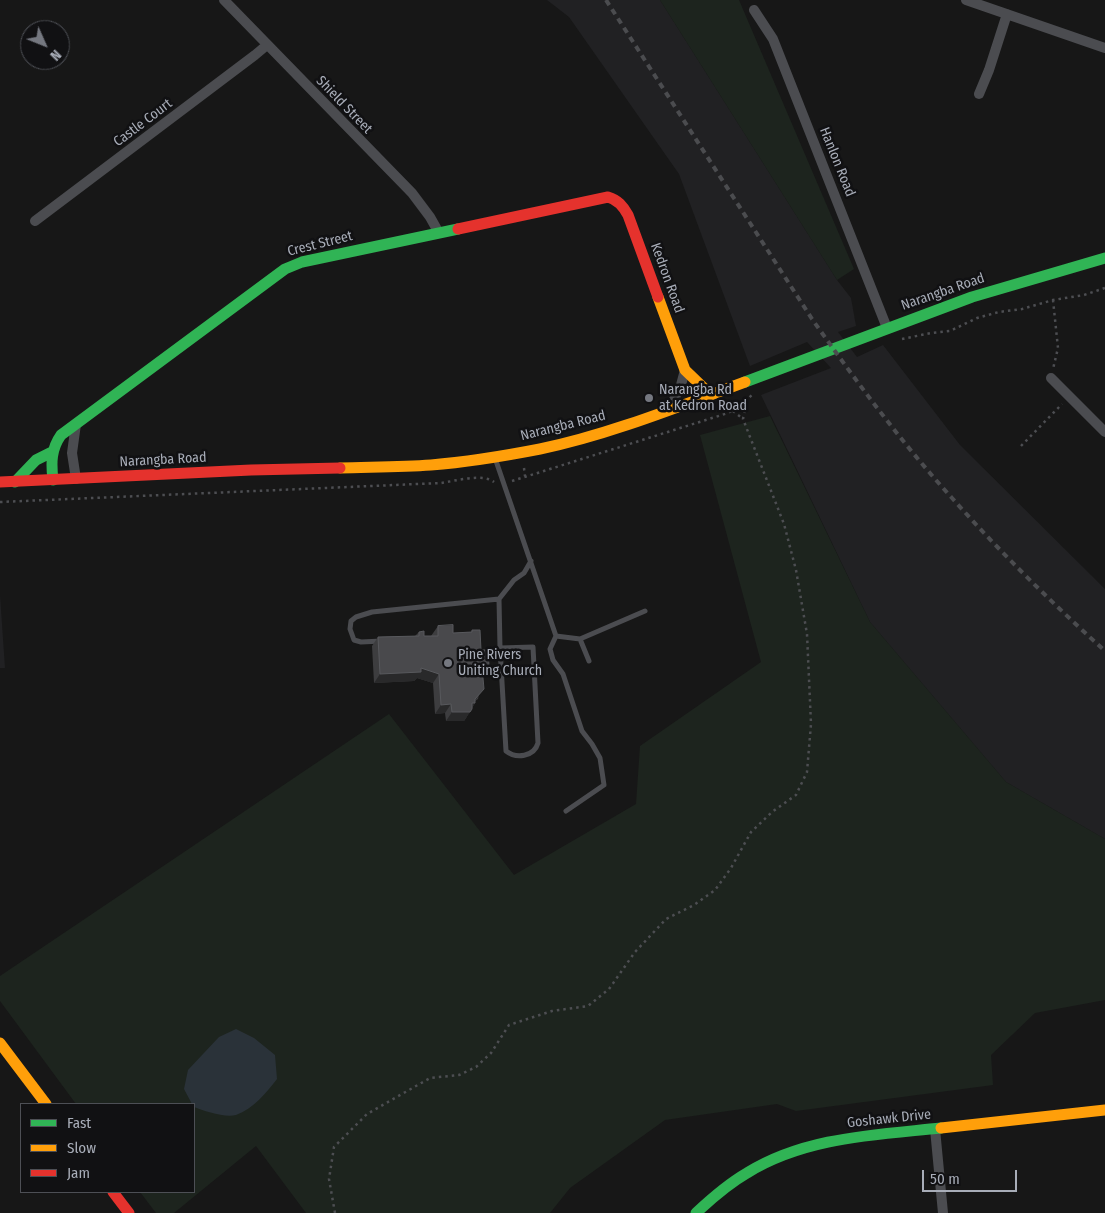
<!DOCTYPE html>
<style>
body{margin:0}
#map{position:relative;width:1105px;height:1213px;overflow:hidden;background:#171717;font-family:"Fira Sans Condensed",sans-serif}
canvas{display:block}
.legend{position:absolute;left:20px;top:1103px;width:175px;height:90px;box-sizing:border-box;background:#111113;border:1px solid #4d4f55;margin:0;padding:6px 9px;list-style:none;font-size:15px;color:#a8adb8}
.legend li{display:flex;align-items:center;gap:10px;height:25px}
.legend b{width:25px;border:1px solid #4d4f55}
.north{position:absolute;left:20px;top:20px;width:50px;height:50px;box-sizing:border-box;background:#111113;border:1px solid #4d4f55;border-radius:50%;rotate:134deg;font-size:14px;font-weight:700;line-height:20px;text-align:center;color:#a8adb8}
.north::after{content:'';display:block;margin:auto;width:18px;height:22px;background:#757880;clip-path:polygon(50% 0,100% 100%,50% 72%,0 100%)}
.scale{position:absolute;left:922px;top:1170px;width:95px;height:22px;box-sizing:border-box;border:2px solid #a8adb8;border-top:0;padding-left:6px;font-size:15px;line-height:18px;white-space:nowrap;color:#a8adb8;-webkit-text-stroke:4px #111113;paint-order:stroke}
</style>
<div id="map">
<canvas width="1105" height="1213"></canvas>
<ul class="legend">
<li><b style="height:6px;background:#30b455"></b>Fast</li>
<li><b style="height:6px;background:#ff9f0a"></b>Slow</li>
<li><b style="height:6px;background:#e5322d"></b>Jam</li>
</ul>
<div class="north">N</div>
<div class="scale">50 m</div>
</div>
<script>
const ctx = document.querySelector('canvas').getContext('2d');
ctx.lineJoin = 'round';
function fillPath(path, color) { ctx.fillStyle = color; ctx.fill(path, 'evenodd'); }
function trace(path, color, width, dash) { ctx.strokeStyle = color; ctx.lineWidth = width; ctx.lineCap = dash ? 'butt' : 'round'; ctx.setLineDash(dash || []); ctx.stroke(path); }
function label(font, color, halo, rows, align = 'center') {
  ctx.font = font + ' "Fira Sans Condensed",sans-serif'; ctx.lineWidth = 5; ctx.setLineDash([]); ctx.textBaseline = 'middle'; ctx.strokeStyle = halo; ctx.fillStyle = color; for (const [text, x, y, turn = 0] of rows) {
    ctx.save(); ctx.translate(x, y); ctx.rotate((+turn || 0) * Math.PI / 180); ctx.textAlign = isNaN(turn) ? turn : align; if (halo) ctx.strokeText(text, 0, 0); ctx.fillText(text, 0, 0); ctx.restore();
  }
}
const built = new Path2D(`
 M547 0H660L837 280 851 298 856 326 838 332 857 357 883 345 960 445 1105 589V839L1006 782 870 622 761 395 831 368 807 342 750 366 679 174 569 17Z
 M0 595 5 668H0Z`);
const green = new Path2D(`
 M660 0H739L854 269 837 280Z
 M770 416 870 622 1006 782 1105 839V1000L1035 1013 991 1055 993 1085 796 1111 777 1104 665 1120 570 1188 550 1213H306L256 1146 174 1213H156L140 1192H194V1104H76L0 1001V976L389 714 514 875 636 804 640 746 761 662 700 435Z`);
const water = new Path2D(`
 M236 1029 254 1038 275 1055 277 1079C267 1092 253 1109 236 1115 225 1118 204 1111 194 1107V1104H192L184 1089 188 1070 219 1037Z`);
const path = new Path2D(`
 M1053 300 1058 348 1053 369
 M902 339 931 333 950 331 977 318 999 312 1022 309 1053 300 1084 295 1105 288
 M733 411 743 419
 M1021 446 1062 404
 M524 468 525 476
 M512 481 728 413 740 406 754 393
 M0 502 441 483C455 481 483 473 494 482
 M335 1213 329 1179 334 1147 367 1114 430 1078 459 1075 476 1067 491 1053 509 1025 552 1011 588 1006 609 989 635 952 666 919 694 905 715 890 731 868 751 832 772 812 796 795 807 772 811 724 807 634 796 570 784 524 743 419 747 400`);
const lane = new Path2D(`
 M495 458 556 636 550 649 553 660 563 674 582 731 592 744 600 758 604 785 566 811
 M556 636 580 639 589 661
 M580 639 645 611
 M382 641 361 642 354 640 350 629 351 621 356 617 372 612 499 599
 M500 648 506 751C516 759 534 757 538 743L533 647 500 648 499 599 514 580 524 573 531 561`);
const street = new Path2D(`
 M224 0 412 193 430 217 439 233
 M966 0 1105 48
 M754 10 773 39 887 328
 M979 94 989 70 1007 14
 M35 221 255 55 267 45
 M1051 378 1105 432
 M669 410 681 385 685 370
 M76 479 72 453 76 424
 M935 1129 943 1213`);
const fast = new Path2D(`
 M745 382 972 297 1105 258
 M53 480C51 463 51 449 61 435L285 269 302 262 458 229
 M15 482 36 460 52 452
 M696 1213C712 1198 728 1184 747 1173 805 1137 875 1135 941 1128`);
const slow = new Path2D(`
 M658 297 685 370 711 395
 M340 468C371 467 401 467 431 465 468 462 504 456 540 449 608 435 680 406 745 382
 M0 1043 46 1104
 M941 1128 1105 1110`);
const jam = new Path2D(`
 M458 229 608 197C618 200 623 206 628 215L658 297
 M0 482 251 470 340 468
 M113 1192 129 1213`);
const rail = new Path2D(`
 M606 0 812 319C856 381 901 442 952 498 1000 552 1052 603 1105 651`);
const wall = new Path2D(`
 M438 626 453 633 471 632 472 630 481 650 489 666 483 675 478 699 475 701V703L466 718 464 721H446L445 713 435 714 433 683 417 678 414 681 374 683 372 646 378 637 415 636 419 632 424 636H431Z`);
const shadedWall = new Path2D(`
 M489 666 482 675V667Z
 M421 668 439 674 433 683 417 678 414 681 374 683 380 674Z
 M484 689 473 703H475L470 712 472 709 464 721H446L452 712 475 699Z
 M451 704 445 713 435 714 441 705Z`);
const building = new Path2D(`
 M453 625V633L472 632V630H480L481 650H488L489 666 482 667 484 689 475 699V703H472V709L470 712H452L451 704 441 705 439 674 421 668V672L380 674 378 637 419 636V632L424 631V636H438V626Z`);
const markers = [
 [649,398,5,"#757880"],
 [448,663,5,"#757880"]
];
const streetNames = [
 ["Shield Street",344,105,46],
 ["Castle Court",143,123,-37],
 ["Hanlon Road",837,162,68],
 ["Crest Street",320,244,-14],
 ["Kedron Road",667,278,70],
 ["Narangba Road",943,292,-19],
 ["Narangba Road",563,426,-14],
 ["Narangba Road",163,460,-3],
 ["Goshawk Drive",889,1119,-6]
];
const poiNames = [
 ["Narangba Rd",659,390],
 ["at Kedron Road",659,406],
 ["Pine Rivers",458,655],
 ["Uniting Church",458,671]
];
fillPath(built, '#212123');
fillPath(green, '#1d241e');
fillPath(water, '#2a3239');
trace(path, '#4d4e52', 2.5, [2.5, 4]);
trace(lane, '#4b4c50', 5);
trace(street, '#4b4c50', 10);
trace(fast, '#30b455', 11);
trace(slow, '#ff9f0a', 11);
trace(jam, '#e5322d', 11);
trace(rail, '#4b4c4f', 4, [6, 5]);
fillPath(wall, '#3d3d3f');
fillPath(shadedWall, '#29292a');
fillPath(building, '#49494c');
trace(building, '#58595d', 1);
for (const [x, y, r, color] of markers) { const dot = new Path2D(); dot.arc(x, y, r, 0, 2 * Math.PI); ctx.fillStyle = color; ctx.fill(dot); trace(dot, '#111113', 2); }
label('14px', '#a8adb8', '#111113', streetNames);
label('14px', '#a8adb8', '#111113', poiNames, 'left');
</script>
